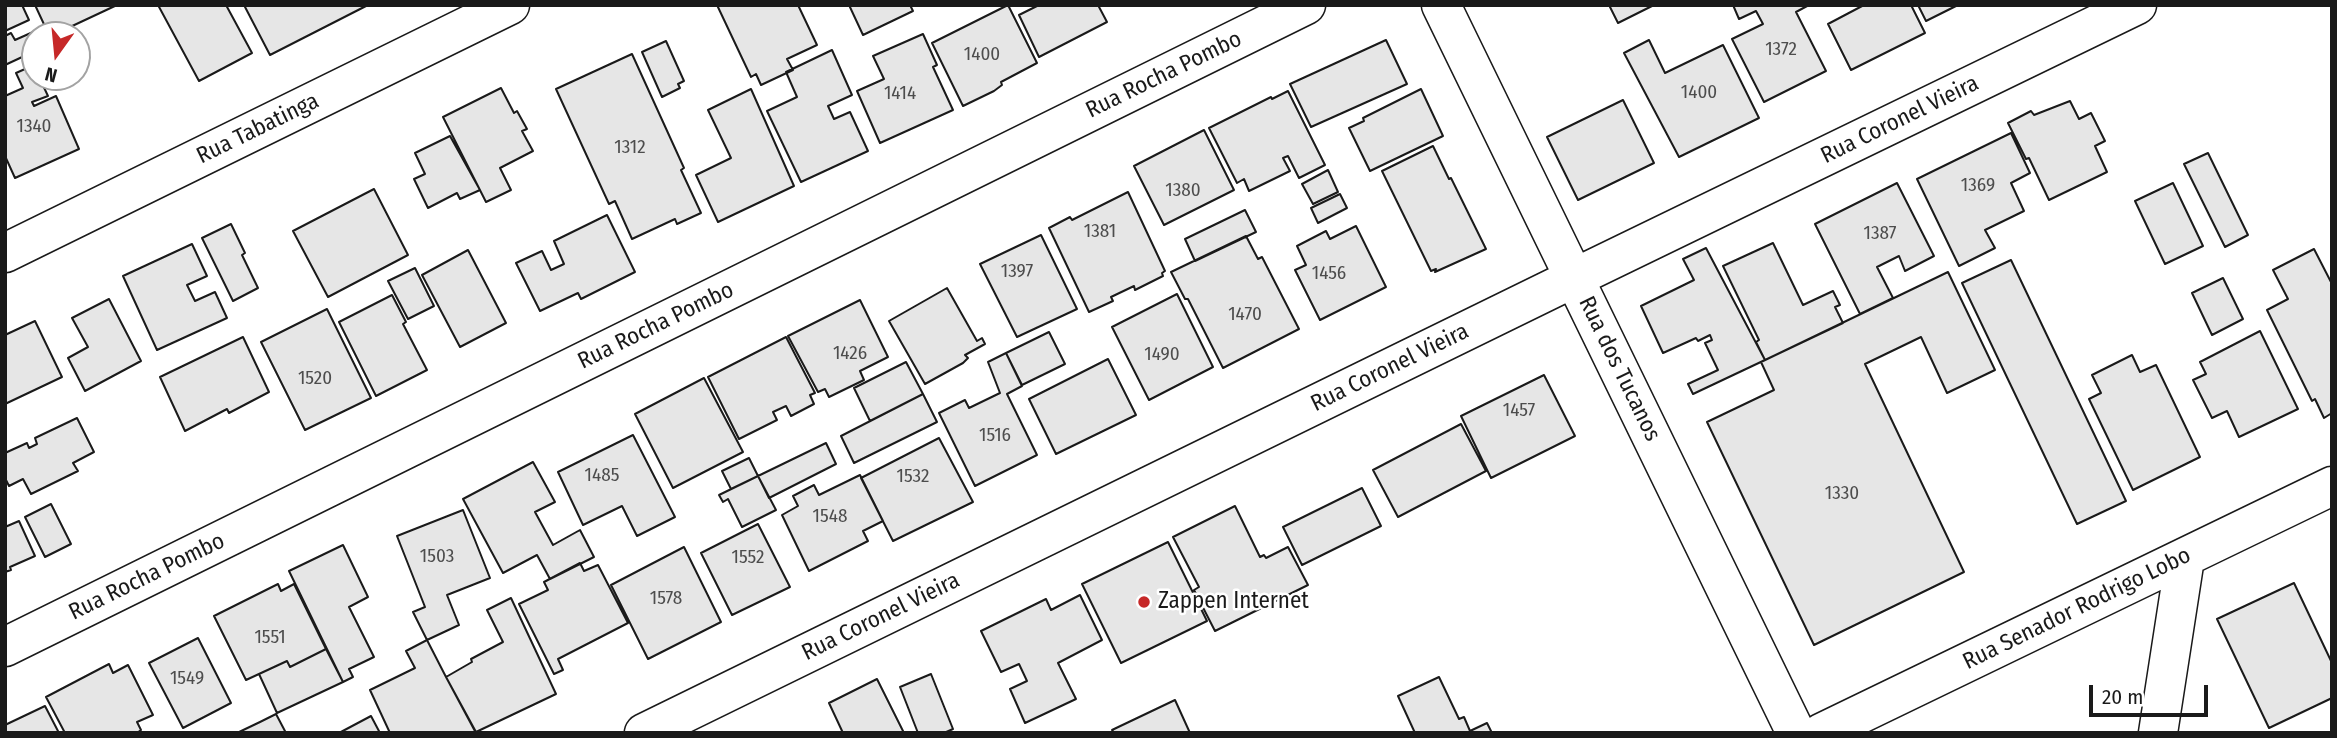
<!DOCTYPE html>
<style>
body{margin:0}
#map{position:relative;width:2337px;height:738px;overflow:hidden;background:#fff;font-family:"Fira Sans Condensed",sans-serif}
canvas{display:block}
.frame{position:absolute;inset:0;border:7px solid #1a1a1a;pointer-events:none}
.north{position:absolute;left:21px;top:21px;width:70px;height:70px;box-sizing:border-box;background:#fff;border:2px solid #a3a3a3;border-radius:50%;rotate:195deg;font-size:19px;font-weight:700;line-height:28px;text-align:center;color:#1a1a1a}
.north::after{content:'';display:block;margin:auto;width:24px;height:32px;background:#c62828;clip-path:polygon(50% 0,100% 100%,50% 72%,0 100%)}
.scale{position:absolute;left:2089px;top:685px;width:119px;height:32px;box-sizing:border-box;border:4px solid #1a1a1a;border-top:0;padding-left:9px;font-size:21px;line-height:24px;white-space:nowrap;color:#1a1a1a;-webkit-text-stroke:5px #fff;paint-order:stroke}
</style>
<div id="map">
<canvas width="2337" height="738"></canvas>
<div class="frame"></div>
<div class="north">N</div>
<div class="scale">20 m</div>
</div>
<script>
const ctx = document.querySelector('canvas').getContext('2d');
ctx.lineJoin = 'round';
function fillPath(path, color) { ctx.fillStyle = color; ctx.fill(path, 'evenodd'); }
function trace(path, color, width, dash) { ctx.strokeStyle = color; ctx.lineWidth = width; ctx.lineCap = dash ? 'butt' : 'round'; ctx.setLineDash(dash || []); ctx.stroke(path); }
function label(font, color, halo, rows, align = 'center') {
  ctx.font = font + ' "Fira Sans Condensed",sans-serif'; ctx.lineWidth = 5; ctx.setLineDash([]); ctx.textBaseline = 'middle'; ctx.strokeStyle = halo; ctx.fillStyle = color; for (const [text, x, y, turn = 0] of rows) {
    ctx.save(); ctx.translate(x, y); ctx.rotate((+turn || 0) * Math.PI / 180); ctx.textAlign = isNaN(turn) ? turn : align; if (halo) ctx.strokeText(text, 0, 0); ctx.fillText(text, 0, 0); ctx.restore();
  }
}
const building = new Path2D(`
 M5 5H22L29 20 5 31Z
 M35 5H117L53 35H49Z
 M158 5H226L252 53 199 81Z
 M244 5H368L270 55Z
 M717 5H798L817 45 787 59 793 70 761 85 756 74 751 77Z
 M849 5H910L913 11 863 35Z
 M1008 5 1037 63 1001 82 1002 85 994 91 963 106 932 43Z
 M1039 5H1098L1107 22 1039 57 1019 15Z
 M1609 5H1654L1618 23Z
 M1733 5H1809L1796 12 1826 71 1764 102 1732 39 1763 24 1756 11 1739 19Z
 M1864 5H1911L1925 33 1851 70 1828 24Z
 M1918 5H1958L1926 21Z
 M42 28 45 35H35V51L5 65V36L11 33 15 40Z
 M923 34 937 65 933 67 953 110 880 143 857 91 884 79 873 56Z
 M1386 40 1407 84 1311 127 1290 84Z
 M1649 40 1665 73 1723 45 1759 118 1679 157 1624 53Z
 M666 41 684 81 678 84 680 88 662 97 642 52Z
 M832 50 852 95 828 106 834 119 850 112 868 151 801 182 767 111 797 97 786 72Z
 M632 54 684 168 681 170 701 213 677 224 675 219 632 239 615 201 609 204 556 89Z
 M34 65 35 77H39L48 96 32 102 34 106 56 96 79 149 15 178 5 156V96L23 88 16 73Z
 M501 88 514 113 517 111 527 129 522 131 533 151 500 168 511 190 486 202 443 117Z
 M751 89 794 186 718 222 696 175 731 158 708 110Z
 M1421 89 1443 136 1370 171 1349 128 1364 121 1363 118Z
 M1288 91 1325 165 1299 178 1288 156 1283 158 1290 171 1249 191 1244 179 1237 183 1209 128 1271 97 1272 99Z
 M1623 100 1654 163 1578 200 1547 137Z
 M2070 101 2079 119 2091 113 2105 141 2095 146 2107 172 2049 200 2029 158 2026 159 2008 123 2031 111 2034 115Z
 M1204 130 1234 190 1164 225 1134 166Z
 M2011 133 2030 173 2011 183 2024 211 1985 230 1995 248 1959 266 1917 179Z
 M450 136 480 190 460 199 457 193 428 208 414 179 425 174 415 153Z
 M1433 146 1449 179 1451 178 1486 249 1435 272 1436 269 1431 271 1382 171Z
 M2208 153 2248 235 2225 247 2184 164Z
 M1328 170 1338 192 1313 204 1302 184Z
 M1897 183 1934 256 1905 271 1899 256 1877 267 1893 298 1860 314 1815 224Z
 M2173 183 2203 246 2165 264 2135 201Z
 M374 189 408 255 328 297 293 231Z
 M1128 192 1165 271 1162 273 1163 276 1135 290 1134 286 1111 297 1113 301 1089 312 1049 228 1070 217 1072 220Z
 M1340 194 1347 208 1318 223 1311 208Z
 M1245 210 1256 232 1195 261 1185 239Z
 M607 215 635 272 581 299 578 293 540 311 516 263 542 251 551 270 564 264 554 241Z
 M231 224 245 253 242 255 258 288 233 301 202 238Z
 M1356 226 1386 287 1320 320 1295 270 1306 265 1297 246 1326 231 1330 239Z
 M1041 235 1077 309 1017 337 980 264Z
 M1246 236 1258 259 1262 257 1299 329 1223 368 1188 299H1185L1171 272Z
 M1773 243 1803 305 1833 291 1840 305 1835 307 1843 323 1765 360 1756 342 1759 340 1723 266Z
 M192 244 207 276 187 285 195 301 215 292 227 318 157 350 123 276Z
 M1706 248 1765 360 1693 394 1688 384 1718 370 1705 343 1712 340 1710 335 1698 341 1696 338 1663 353 1641 306 1694 280 1683 259Z
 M2314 249 2332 284V413L2324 418 2315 399 2312 401 2267 310 2288 299 2273 270Z
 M468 250 506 323 460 347 422 275Z
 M2011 260 2126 501 2077 524 1962 283Z
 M415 268 434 306 408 319 388 281Z
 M1948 272 1995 370 1947 393 1921 337 1865 364 1964 572 1814 645 1707 422 1774 390 1761 362Z
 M2223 278 2243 319 2212 335 2192 293Z
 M947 288 977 341 982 338 985 344 965 355 968 358 963 363 925 384 889 321Z
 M1177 294 1213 367 1149 400 1112 327Z
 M392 295 406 322 403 324 427 370 376 396 339 322Z
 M109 299 141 361 85 391 68 358 88 347 72 318Z
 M860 300 888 357 860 371 864 380 829 397 825 389 818 392 788 336Z
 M327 309 371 398 305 430 261 342Z
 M35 321 62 377 5 404V335Z
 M2260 331 2298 409 2239 437 2227 411 2212 418 2193 380 2206 374 2200 362Z
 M1049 332 1065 364 1022 385 1006 353Z
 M243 337 269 392 229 413 227 409 185 431 160 377Z
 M786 337 815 393 810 395 814 404 791 416 786 406 773 412 777 420 739 439 708 377Z
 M1006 353 1022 386 1007 394 1037 455 975 486 939 413 965 400 969 408 1000 393 988 362Z
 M2132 355 2140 372 2156 365 2200 457 2133 490 2089 399 2101 393 2092 375Z
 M1108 359 1136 415 1056 454 1029 399Z
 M906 362 923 394 870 421 854 388Z
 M1544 375 1575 436 1491 478 1461 416Z
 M704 378 743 452 673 488 635 414Z
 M923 394 937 422 854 463 841 436Z
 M77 418 94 452 73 463 78 471 31 494 23 479 9 486 5 478V453L27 443 29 448 37 444 35 438Z
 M1461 424 1486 471 1398 517 1373 470Z
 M633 435 675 517 637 536 622 506 583 525 558 472Z
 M939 438 973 502 893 541 861 478Z
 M826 443 836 464 769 498 758 476Z
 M749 458 758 476 731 489 722 471Z
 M533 462 555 502 535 512 553 545 580 530 594 557 550 579 537 555 503 573 463 499Z
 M860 475 883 521 863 531 868 541 809 571 782 515 798 506 793 496 814 485 819 495Z
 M758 476 776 510 742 527 728 499 723 502 719 495Z
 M1362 488 1381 526 1302 565 1283 527Z
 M51 504 71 544 45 557 25 517Z
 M1235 506 1260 557 1264 555 1266 558 1288 547 1308 585 1215 631 1194 590 1199 587 1173 537Z
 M463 510 490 578 447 595 459 625 427 640 413 612 425 607 397 536Z
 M19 521 35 556 10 567 11 570 5 572V527Z
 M758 524 790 587 732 615 701 553Z
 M1168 542 1207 621 1121 663 1082 584Z
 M343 545 368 597 349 607 374 657 349 669 353 677 343 682 289 571Z
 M684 547 721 622 648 659 611 585Z
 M580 563 584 571 598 565 628 623 558 659 563 670 554 674 519 604 548 590 544 582Z
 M2294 583 2332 663V698L2269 728 2217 619Z
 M278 584 281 591 294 584 326 649 290 667 287 661 246 680 214 616Z
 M1080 595 1102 640 1058 663 1076 699 1025 723 1010 689 1027 681 1019 664 1001 672 981 631 1046 599 1051 610Z
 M511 598 556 694 476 732 446 677 472 662 471 659 503 642 487 610Z
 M198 638 231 703 183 728 149 663Z
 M427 640 446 677 476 733H390L370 690 415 668 406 651Z
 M326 649 343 682 277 713 259 674 287 661 290 667Z
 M109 664 113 673 128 665 153 715 137 722 141 730 137 733H65L46 697Z
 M931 674 953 729 944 733H918L900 687Z
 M1439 677 1459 719 1464 717 1470 731 1487 723 1492 733H1415L1398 696Z
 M877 679 904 733H843L829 703Z
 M1175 700 1190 733H1114L1112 730Z
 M45 706 59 733H5V725Z
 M276 714 286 733H237L260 722Z
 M371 716 380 733H339Z`);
const minor = new Path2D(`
 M1441 5 1796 733
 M5 253 510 5
 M5 647 1306 5
 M644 733 1574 278 2137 5
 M1821 733 2332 486
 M2158 733 2185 558`);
const markers = [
 [1144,602,7,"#c62828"]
];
const numberNames = [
 ["1372",1781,50],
 ["1400",982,55],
 ["1400",1699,93],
 ["1414",900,94],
 ["1340",34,127],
 ["1312",630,148],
 ["1369",1978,186],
 ["1380",1183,191],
 ["1381",1100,232],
 ["1387",1880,234],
 ["1397",1017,272],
 ["1456",1329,274],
 ["1470",1245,315],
 ["1426",850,354],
 ["1490",1162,355],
 ["1520",315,379],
 ["1457",1519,411],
 ["1516",995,436],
 ["1485",602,476],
 ["1532",913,477],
 ["1330",1842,494],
 ["1548",830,517],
 ["1503",437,557],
 ["1552",748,558],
 ["1578",666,599],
 ["1551",270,638],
 ["1549",187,679]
];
const streetNames = [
 ["Rua Rocha Pombo",1164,75,-26],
 ["Rua Coronel Vieira",1900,120,-26],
 ["Rua Tabatinga",258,129,-26],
 ["Rua Rocha Pombo",656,326,-26],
 ["Rua Coronel Vieira",1390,368,-26],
 ["Rua dos Tucanos",1619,369,64],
 ["Rua Rocha Pombo",147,577,-26],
 ["Rua Senador Rodrigo Lobo",2077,609,-26],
 ["Rua Coronel Vieira",881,617,-26]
];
const poiNames = [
 ["Zappen Internet",1158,602]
];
fillPath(building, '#e6e6e6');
trace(building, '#1a1a1a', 2);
trace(minor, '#1a1a1a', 41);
trace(minor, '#fff', 38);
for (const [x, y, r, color] of markers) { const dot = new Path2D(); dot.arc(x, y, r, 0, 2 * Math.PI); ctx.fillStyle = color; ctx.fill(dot); trace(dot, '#fff', 2.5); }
label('19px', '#4d4d4d', null, numberNames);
label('23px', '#1a1a1a', '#fff', streetNames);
label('23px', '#1a1a1a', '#fff', poiNames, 'left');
</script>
